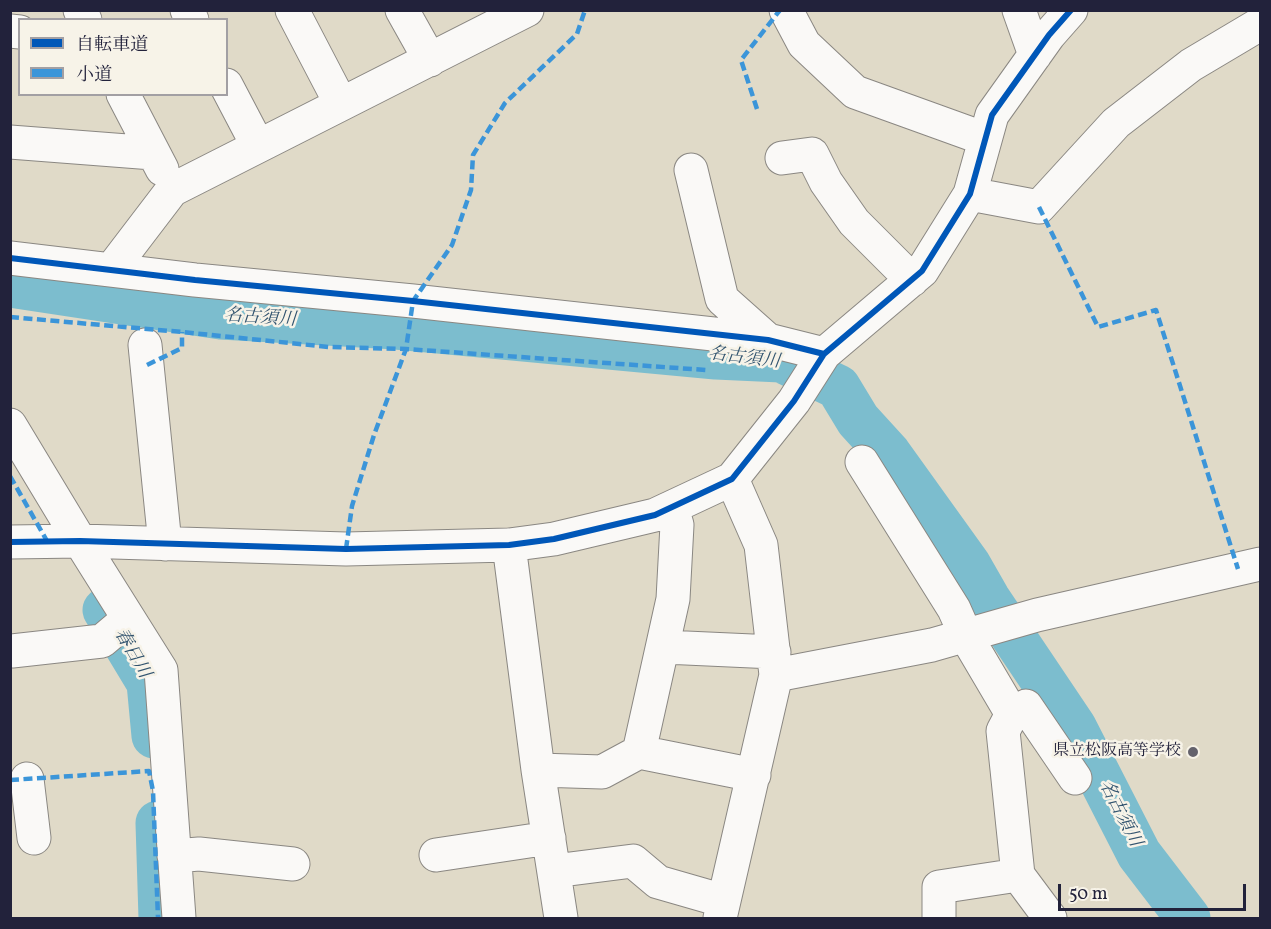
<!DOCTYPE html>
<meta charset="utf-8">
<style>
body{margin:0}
#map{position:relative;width:1271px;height:929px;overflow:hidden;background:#e0dac8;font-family:Vollkorn,"Noto Serif JP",serif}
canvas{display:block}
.frame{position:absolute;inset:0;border:12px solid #22223b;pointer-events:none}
.legend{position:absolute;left:18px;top:18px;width:210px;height:78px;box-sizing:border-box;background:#f7f3e8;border:2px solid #a29fa3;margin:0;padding:8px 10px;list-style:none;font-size:18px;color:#22223b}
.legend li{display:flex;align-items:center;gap:12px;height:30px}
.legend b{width:30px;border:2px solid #a29fa3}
.scale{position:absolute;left:1058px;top:884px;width:188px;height:27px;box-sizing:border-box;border:3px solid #22223b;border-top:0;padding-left:8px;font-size:18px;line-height:21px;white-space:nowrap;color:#22223b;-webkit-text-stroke:4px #f7f3e8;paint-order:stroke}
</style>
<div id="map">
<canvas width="1271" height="929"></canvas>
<div class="frame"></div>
<ul class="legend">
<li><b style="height:8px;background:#0057b8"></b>自転車道</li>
<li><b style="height:8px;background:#3b95d9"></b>小道</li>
</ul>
<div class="scale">50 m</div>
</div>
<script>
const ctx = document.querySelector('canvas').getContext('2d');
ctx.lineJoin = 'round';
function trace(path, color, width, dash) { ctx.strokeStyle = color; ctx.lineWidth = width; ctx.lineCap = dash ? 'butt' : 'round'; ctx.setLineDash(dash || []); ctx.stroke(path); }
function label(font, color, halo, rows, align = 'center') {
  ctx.font = font + ' Vollkorn,"Noto Serif JP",serif'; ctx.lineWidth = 5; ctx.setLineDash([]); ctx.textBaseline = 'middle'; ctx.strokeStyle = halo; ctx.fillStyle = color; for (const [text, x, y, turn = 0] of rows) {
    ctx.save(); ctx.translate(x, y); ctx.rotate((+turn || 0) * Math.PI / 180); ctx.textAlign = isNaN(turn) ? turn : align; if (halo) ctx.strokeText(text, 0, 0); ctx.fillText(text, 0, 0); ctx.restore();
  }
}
const river = new Path2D(`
 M10 285 221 317 396 327 716 357 781 360 838 387 858 420 889 454 968 564 988 599 1074 727 1139 854 1188 918
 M105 610 149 683 154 736
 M158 823 161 918`);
const minor = new Path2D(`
 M80 10 85 20
 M187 10 192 20
 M292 10 341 104
 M402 10 430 60
 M786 10 804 44 855 92 977 136
 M1019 10 1035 55
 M10 31 20 32
 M226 85 258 146
 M123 94 162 169
 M10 142 153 153
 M782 158 812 154 826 182 854 222 912 280
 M691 170 722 299 768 340
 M970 194 1039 207 1116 123 1191 65 1260 24
 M10 258 195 280 413 301 768 340 824 354
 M111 270 172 190 527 10
 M145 345 165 544
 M10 425 80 541 161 670 179 918
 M862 462 954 609 966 636 1012 714 1003 731 1018 875 1050 918
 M10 542 80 541 346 549 509 545 554 539 655 515 732 479 794 401 824 354 922 271 970 194 992 115 1049 35 1071 10
 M509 545 538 770 561 918
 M664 647 774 652
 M12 651 102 641 128 619
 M776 675 932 645 1037 615 1260 564
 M1012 714 1026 706 1075 778
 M639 752 754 775
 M538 770 602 772 639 752 673 599 677 525 672 507
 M27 779 34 838
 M436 855 549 838
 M174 856 199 854 293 864
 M554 871 633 861 658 882 724 901
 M720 918 776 675 761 545 732 479
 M939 918V887L1018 875`);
const quiet = new Path2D(`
 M757 109 741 60 780 10
 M1039 207 1098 327 1156 310 1238 569
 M10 317 182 332 329 347 406 349 706 370
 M147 365 182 348V332
 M10 476 47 541
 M346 549 352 506 374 435 406 349 413 301 452 245 471 190 473 155 505 103 577 34 585 10
 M10 780 149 771 153 791 158 918`);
const cycleway = new Path2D(`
 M10 258 195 280 413 301 768 340 824 354
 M10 542 80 541 346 549 509 545 554 539 655 515 732 479 794 401 824 354 922 271 970 194 992 115 1049 35 1071 10`);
const markers = [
 [1193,752,6,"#64626c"]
];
const poiNames = [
 ["県立松阪高等学校",1181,752]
];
const waterNames = [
 ["名古須川",260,319,4],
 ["名古須川",744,359,7],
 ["春日川",131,654,60],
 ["名古須川",1119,814,63]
];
trace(river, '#7cbdce', 45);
trace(minor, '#8a8782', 35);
trace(minor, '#faf9f7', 33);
trace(quiet, '#3b95d9', 4.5, [9, 4.5]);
trace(cycleway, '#0057b8', 6);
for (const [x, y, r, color] of markers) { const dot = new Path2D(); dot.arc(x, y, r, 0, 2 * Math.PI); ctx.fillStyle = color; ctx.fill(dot); trace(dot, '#f7f3e8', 2); }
label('16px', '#22223b', '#f7f3e8', poiNames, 'right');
label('italic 18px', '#32546f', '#f7f3e8', waterNames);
</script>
